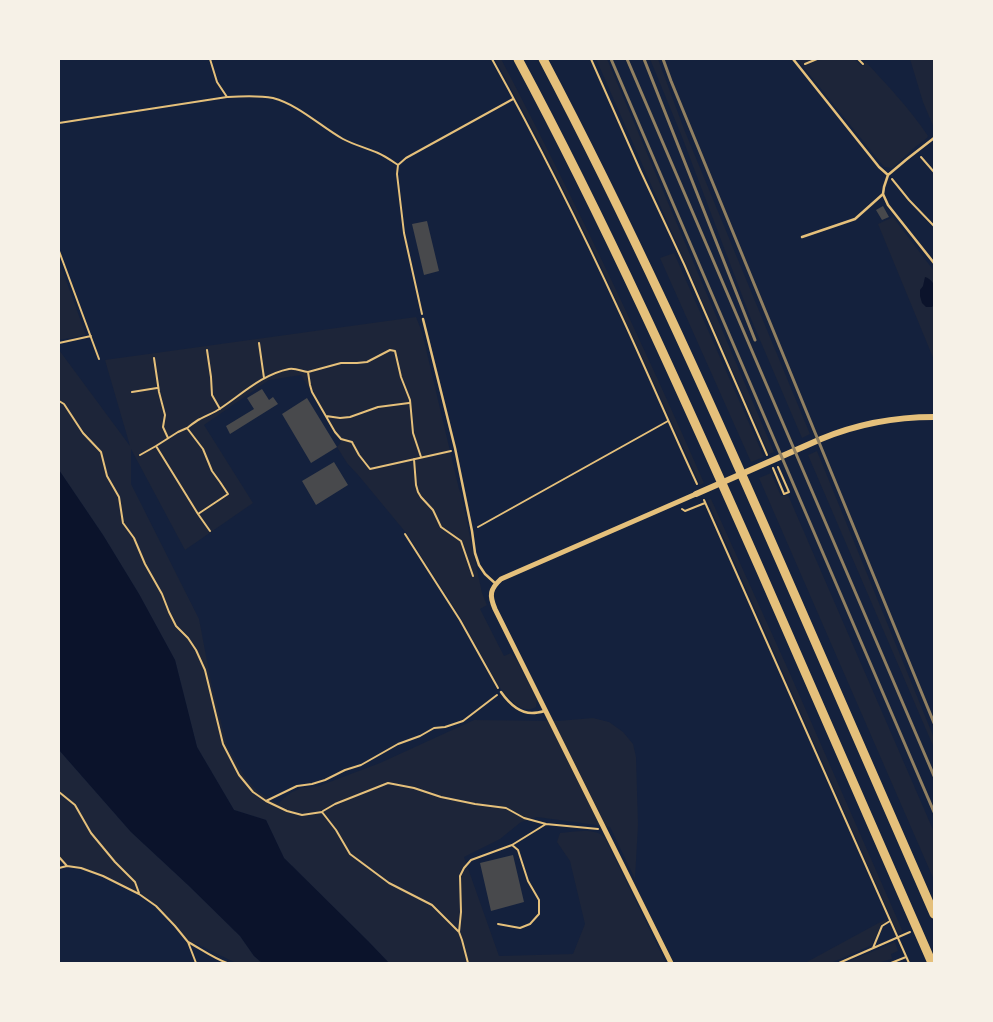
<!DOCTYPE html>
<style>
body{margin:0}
#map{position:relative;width:993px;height:1022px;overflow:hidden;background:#14213d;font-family:Ubuntu,sans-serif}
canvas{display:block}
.frame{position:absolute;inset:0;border:60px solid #f6f1e7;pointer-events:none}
</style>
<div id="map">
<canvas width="993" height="1022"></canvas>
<div class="frame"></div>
</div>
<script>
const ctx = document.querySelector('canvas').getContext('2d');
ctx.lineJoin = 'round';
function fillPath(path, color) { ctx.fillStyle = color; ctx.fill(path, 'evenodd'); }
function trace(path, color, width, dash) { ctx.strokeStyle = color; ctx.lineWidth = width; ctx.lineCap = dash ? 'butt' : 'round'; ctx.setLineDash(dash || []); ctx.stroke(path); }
const green = new Path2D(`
 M495 59H501L510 76C579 210 644 345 704 483L700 485 597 258 541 145Z
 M596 59H607L774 452 769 454Z
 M650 59H658L684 129 810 434 802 438 751 319 682 137Z
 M797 59H854L862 66 866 62C888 86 910 109 928 136L927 138 914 148 892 168 884 167Z
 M910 59H934V128L923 102Z
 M893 217 934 271V360L878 224Z
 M674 253 764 457 751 462 660 258Z
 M59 261 86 335 59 340Z
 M416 317 422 332 459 489 461 494 482 593 487 605 480 609 504 656 511 653 517 661 537 700 536 707C521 716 506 696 498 685L459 615 407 534 359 476 347 463 337 447 341 442 301 375 269 380 204 425 253 503 185 550 131 449V484L199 619 211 682 227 746 245 777 257 791 278 804 284 798 292 792 301 788 319 786 380 763 474 720 558 721 593 718 609 722 623 732 633 744 636 757 638 825 635 879 610 827 537 817 521 822 500 839 464 857 499 956 573 954 585 924 570 861 557 842 560 833C573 832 596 827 605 838L666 963H389L368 941 284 858 266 820 234 810 197 747 175 660 139 594 103 535 59 470V350L130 446 105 360Z
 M817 451 934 738V748L808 455Z
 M771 473 781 496 788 495 934 832V880L759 478Z
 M711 499 791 676 903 932 898 934 707 500Z
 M59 750 131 832 188 885 240 936 254 956 262 963H236L197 944 188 942 175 926 156 906 139 894 103 876 81 868 67 866 59 857Z
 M886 919 887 922 881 925 872 945 831 963H805Z
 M895 942 898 951 891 954 892 959 877 963H845Z`);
const water = new Path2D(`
 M925 277C938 281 934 294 934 305L932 307H926L922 303 920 296V290L923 286Z
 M59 470 103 535 139 594 175 660 197 747 234 810 266 820 284 858 368 941 389 963H262L254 956 240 936 188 885 131 832 59 750Z`);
const building = new Path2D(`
 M883 206 889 217 882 220 876 210Z
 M427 221 439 271 424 275 412 224Z
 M262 389 269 400 273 397 278 404 230 434 226 426 254 409 247 398Z
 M307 398 337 447 311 463 282 414Z
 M334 462 348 485 316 505 302 481Z
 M513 855 524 902 491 911 480 863Z`);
const path = new Path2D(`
 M210 59 217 82 227 97
 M492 59C538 142 581 228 621 315 647 371 671 428 697 484
 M591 59 641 172 684 264 767 455
 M858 59 863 64
 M805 64 817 59
 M59 123 227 97C243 96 258 95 273 98 299 105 320 126 343 139 354 145 367 148 378 153 385 156 392 161 398 165L397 174 404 233 422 314
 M921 157 934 172
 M398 165 406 158 513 99
 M892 179 909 200 934 226
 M59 251 99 359
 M59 343 91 336
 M259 343 264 378
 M207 350 211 377 212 395 220 409
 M154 358 159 392 165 415 163 427 168 438
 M132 392 157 388
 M59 401 64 404 83 433 101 452 107 476 119 497 123 523 134 538 145 564 162 594 169 612 176 626 188 638 196 650 205 670 223 744 239 775 253 792 266 801 287 811 302 815 322 812 336 830 350 854 389 883 432 905 459 932 462 940 468 963
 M326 416 340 418 350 417 378 407 409 403
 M187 428 178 432 156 446 198 514 228 494 220 482 212 471 203 449 187 428C191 425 196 421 200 419 207 415 214 413 221 408 242 394 263 374 289 369 296 368 301 371 308 372
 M140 455 156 446
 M421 457 413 433 410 400 401 377 395 351 390 350 367 362 357 363H341L308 372 310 385 312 392 335 432 341 439 352 442 353 444 359 455 370 469 451 451
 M414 459 416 485 418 492 421 497 433 510 441 527 461 541 473 576
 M773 468 784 494 789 492 778 467
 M704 500 909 963
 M682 509 685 511 705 503
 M198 514 210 531
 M478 527 668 421
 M405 534 460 620 498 688
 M59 792 75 805 91 833 115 862 135 882 139 893
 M266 801 297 786 312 784 325 780 345 770 361 765 398 744 420 736 434 728 445 727 463 721 497 695
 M323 811 335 804 388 783 414 788 441 797 475 804 506 808 524 818 546 824
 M512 845 546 824 598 829
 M59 857 67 866
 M59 868 67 866 81 868 103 876 139 894 156 906 175 926 188 942 196 963
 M459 932 461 912 460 876 464 868 471 860 512 845 518 850 528 881 539 900V914L530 924 520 928 498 924
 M188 942C201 949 213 958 227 963
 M873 948 882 926 890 921
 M839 963 910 932
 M891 963 906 957`);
const service = new Path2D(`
 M793 59 879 167 888 175
 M934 138 907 159 888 175 884 187 883 194 888 205 934 263
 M802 237 855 219 883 194
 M423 319 455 448 472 531 475 553 479 565 485 574 496 584
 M501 692C508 702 519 713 532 713 536 713 541 712 545 711`);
const minor = new Path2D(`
 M671 963 495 609C489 595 490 589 501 579L696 494`);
const tertiary = new Path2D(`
 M696 494 821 439C857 424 895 417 934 417`);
const motorway = new Path2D(`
 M518 59C607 225 684 397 760 569 817 701 875 832 932 963
 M543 59C629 222 705 390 779 559 830 677 882 795 934 914`);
const rail = new Path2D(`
 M611 59 934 812
 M627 59 934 776
 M644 59 755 340
 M663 59 671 81 934 723`);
fillPath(green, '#1d2539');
fillPath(water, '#0b132b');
fillPath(building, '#48494c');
trace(path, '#e5c07b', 2);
trace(service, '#e5c07b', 2.5);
trace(minor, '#e5c07b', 5);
trace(tertiary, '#e5c07b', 6);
trace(motorway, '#e5c07b', 9);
trace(rail, '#918062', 3);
</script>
